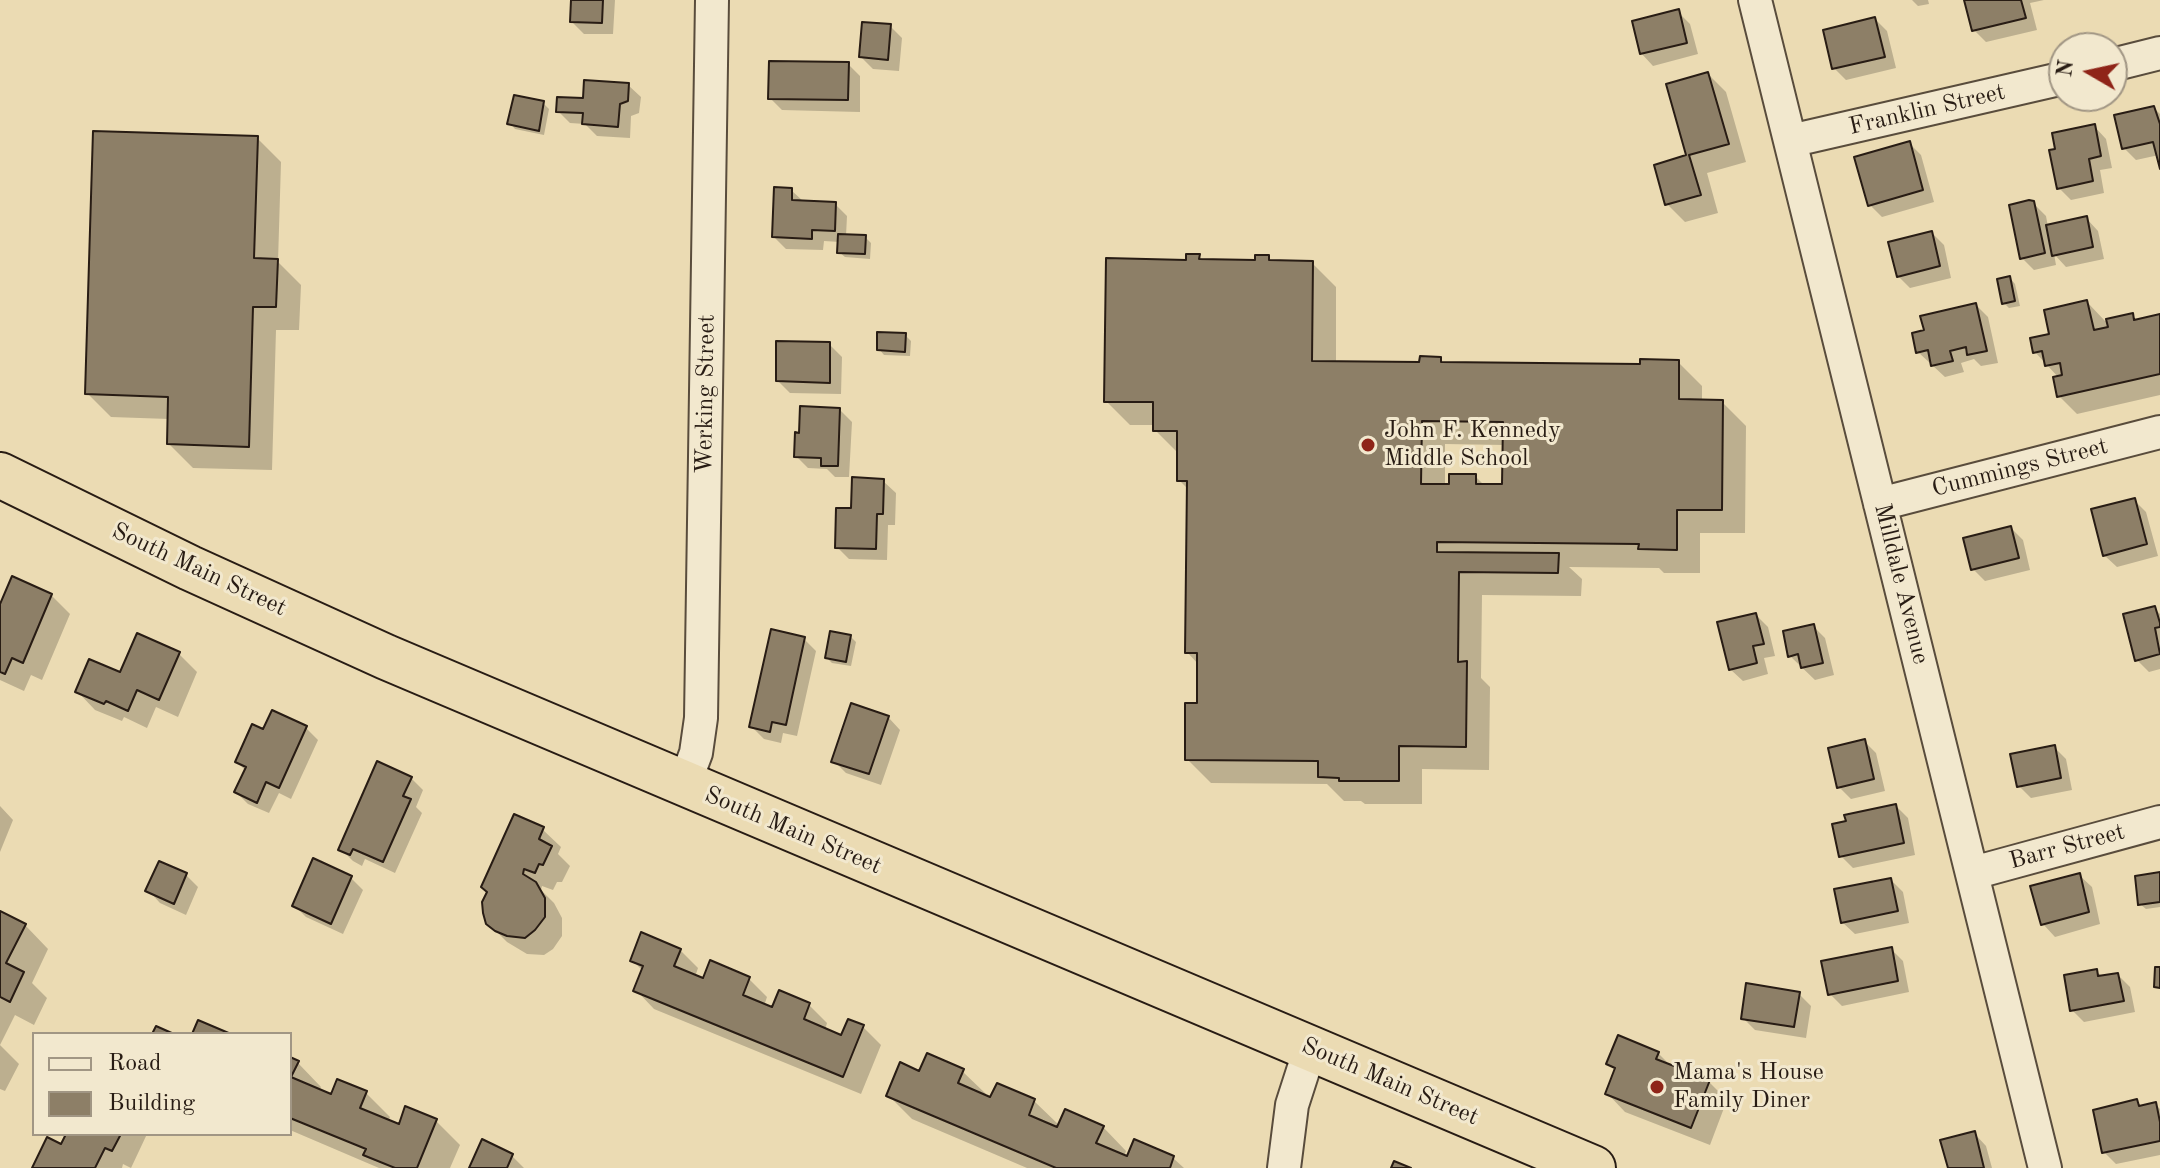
<!DOCTYPE html>
<style>
body{margin:0}
#map{position:relative;width:2160px;height:1168px;overflow:hidden;background:#ebdbb3;font-family:"Old Standard TT",serif}
canvas{display:block}
.legend{position:absolute;left:32px;top:1032px;width:260px;height:104px;box-sizing:border-box;background:#f2e8ce;border:2px solid #a19684;margin:0;padding:10px 14px;list-style:none;font-size:24px;color:#281c14}
.legend li{display:flex;align-items:center;gap:16px;height:40px}
.legend b{width:40px;border:2px solid #a19684}
.north{position:absolute;left:2048px;top:32px;width:80px;height:80px;box-sizing:border-box;background:#f2e8ce;border:2px solid #a19684;border-radius:50%;rotate:279deg;font-size:22px;font-weight:700;line-height:32px;text-align:center;color:#281c14}
.north::after{content:'';display:block;margin:auto;width:28px;height:36px;background:#8f2418;clip-path:polygon(50% 0,100% 100%,50% 72%,0 100%)}
</style>
<div id="map">
<canvas width="2160" height="1168"></canvas>
<ul class="legend">
<li><b style="height:10px;background:#f2e8ce"></b>Road</li>
<li><b style="height:22px;background:#8d7f67"></b>Building</li>
</ul>
<div class="north">N</div>
</div>
<script>
const ctx = document.querySelector('canvas').getContext('2d');
ctx.lineJoin = 'round';
function fillPath(path, color) { ctx.fillStyle = color; ctx.fill(path, 'evenodd'); }
function trace(path, color, width, dash) { ctx.strokeStyle = color; ctx.lineWidth = width; ctx.lineCap = dash ? 'butt' : 'round'; ctx.setLineDash(dash || []); ctx.stroke(path); }
function label(font, color, halo, rows, align = 'center') {
  ctx.font = font + ' "Old Standard TT",serif'; ctx.lineWidth = 6; ctx.setLineDash([]); ctx.textBaseline = 'middle'; ctx.strokeStyle = halo; ctx.fillStyle = color; for (const [text, x, y, turn = 0] of rows) {
    ctx.save(); ctx.translate(x, y); ctx.rotate((+turn || 0) * Math.PI / 180); ctx.textAlign = isNaN(turn) ? turn : align; if (halo) ctx.strokeText(text, 0, 0); ctx.fillText(text, 0, 0); ctx.restore();
  }
}
const shadow = new Path2D(`
 M573 0H615L613 34H584L572 22Z
 M1928 0 1929 4 1918 6 1912 0Z
 M1966 0H2044L2030 3 2037 30 1986 42 1974 30Z
 M1678 12 1690 24 1698 54 1653 66 1641 53Z
 M1875 19 1887 31 1896 68 1846 80 1834 68Z
 M890 26 902 38 899 71 873 69 861 57Z
 M848 64 860 76V112L782 110 770 98Z
 M1708 74 1726 92 1746 162 1707 173 1718 213 1685 222 1667 204 1688 157Z
 M628 85 641 97 639 113 631 116 630 138 597 136 585 124 570 123 558 111Z
 M543 103 549 109 544 135 515 129 510 123Z
 M2154 108 2160 114V160L2159 155 2136 160 2124 148Z
 M2094 126 2106 139 2112 168 2100 170 2104 193 2071 200 2059 188Z
 M257 138 281 162 278 262 301 285 299 330H276L272 470 193 468 169 444V419L111 417 87 393Z
 M1909 143 1921 155 1934 202 1882 217 1870 205Z
 M791 190 804 202 835 204 847 216 846 236 865 237 871 243 870 259 845 257 839 252 840 242 824 241 823 250 786 249 774 237Z
 M2033 203 2046 216 2048 227 2086 218 2098 231 2104 259 2066 267 2054 254 2056 265 2034 270 2022 258Z
 M1932 233 1944 245 1951 278 1910 288 1898 276Z
 M1199 256 1204 261 1256 262 1268 257 1273 262 1312 263 1336 287V363L1421 364 1440 359 1445 364 1642 366 1678 362 1702 386V402H1722L1746 426 1745 533H1700V573H1664L1659 568 1569 567 1582 579 1581 596 1482 595 1481 678 1490 687 1489 770 1422 769V804H1365L1361 801H1344L1327 784 1211 783 1187 759 1199 705V665L1187 652 1189 490 1179 480V454L1155 430V425H1130L1106 401 1188 262ZM1445 444 1504 445V486H1485L1475 476 1445 486Z
 M2010 278 2015 284 2020 306 2009 308 2004 303Z
 M2087 302 2105 321 2132 315 2138 321 2160 316V395L2077 414 2059 396V378L2035 352Z
 M1976 305 1988 317 1998 363 1981 366 1974 359 1961 363 1964 372 1945 377 1918 352 1926 331Z
 M905 335 911 341 910 356 884 355 879 349Z
 M829 344 842 357 841 394 790 393 778 381Z
 M840 410 852 422 849 477H835L827 469 808 468 796 456Z
 M883 481 896 493 895 525H888L887 560 849 559 837 547 853 510Z
 M2134 500 2146 512 2158 556 2117 567 2104 555Z
 M2011 528 2023 540 2030 570 1985 581 1973 569Z
 M51 595 70 614 42 680 31 675 24 691 0 680V606Z
 M2155 609 2160 614V669L2149 672 2137 660Z
 M1756 615 1768 627 1775 656 1764 658 1768 674 1743 681 1730 669Z
 M1813 626 1825 638 1834 675 1815 680 1790 656Z
 M850 636 856 642 851 666 832 663 827 658Z
 M804 639 816 651 797 736 783 733 781 743 764 739 752 727Z
 M178 653 197 672 178 717 156 707 147 728 124 717 122 721 95 710 77 691Z
 M888 717 900 730 881 785 846 773 834 761Z
 M306 728 318 740 291 799 279 793 269 813 248 804 236 792 246 771 237 762 264 732Z
 M1864 741 1876 753 1885 791 1851 799 1839 787Z
 M2054 747 2066 759 2072 790 2031 798 2019 786Z
 M411 778 423 790 416 807 422 813 395 873 365 859 362 866 353 861 341 849Z
 M0 806 13 820 0 852Z
 M1896 806 1908 818 1915 855 1853 868 1841 856Z
 M542 829 561 847 558 854 570 866 562 882H557L553 890 542 886 541 890 554 903 562 918V936L553 949 544 955 527 954 507 942 488 923Z
 M160 863 186 875 198 887 186 915 160 903 148 890Z
 M2160 874V907L2146 909 2140 904Z
 M2079 875 2092 887 2100 924 2055 937 2043 924 2033 888Z
 M351 878 363 890 343 934 306 917 294 905Z
 M1891 880 1903 892 1909 923 1855 934 1842 922Z
 M0 913 25 925 48 949 32 983 47 998 34 1025 15 1015 0 1045 19 1064 5 1091 0 1089Z
 M1891 949 1903 961 1909 992 1842 1006 1830 994Z
 M680 950 698 968 695 977 704 981 749 979 767 997 764 1006 773 1009 809 1005 827 1023 825 1030 842 1037 863 1027 881 1045 861 1094 654 1009 636 990 643 971 632 960Z
 M2096 971 2103 977 2118 975 2130 987 2135 1012 2084 1022 2072 1010Z
 M1799 994 1811 1006 1806 1038 1755 1030 1743 1018Z
 M1658 1053 1672 1067 1709 1082 1727 1100 1710 1145 1625 1112 1607 1093 1616 1071 1608 1064Z
 M290 1060 298 1063 321 1087 319 1091 332 1096 366 1093 390 1117 388 1122 400 1127 436 1121 460 1145 450 1168H379L290 1130Z
 M962 1071 986 1094 985 1097 991 1100 1034 1101 1060 1126 1103 1127 1126 1151 1124 1157 1173 1158 1184 1168H1027L912 1119 888 1095 920 1073Z
 M2136 1102 2142 1107 2155 1104 2160 1109V1155L2116 1164 2104 1152Z
 M1974 1133 1986 1146 1992 1168H1950Z
 M68 1134H147L131 1168 123 1164 122 1168H34L62 1147Z
 M512 1156 524 1168H471Z`);
const building = new Path2D(`
 M571 0H603L602 23 570 22Z
 M1964 0H2021L2026 18 1972 31Z
 M1679 9 1687 43 1640 54 1632 21Z
 M1875 17 1885 57 1832 69 1823 30Z
 M862 22 891 24 888 60 859 57Z
 M769 61 849 62 848 100 768 99Z
 M1708 72 1729 144 1689 155 1701 195 1665 205 1654 165 1686 155 1666 84Z
 M584 80 629 83 628 101 620 104 618 127 582 124 583 113 556 112 557 97 583 98Z
 M514 95 544 101 539 131 507 124Z
 M2154 106 2160 124V169L2153 142 2122 149 2114 115Z
 M2095 124 2101 156 2089 159 2093 181 2057 189 2049 150 2055 149 2052 133Z
 M93 131 258 136 254 258 278 259 276 307H253L249 447 167 444 168 397 85 394Z
 M1910 141 1923 190 1868 206 1854 157Z
 M774 187 792 188V200L836 202 835 231 812 230V239L772 237Z
 M2029 200 2034 201 2045 253 2020 259 2009 205Z
 M2087 216 2093 247 2052 256 2046 225Z
 M1932 231 1940 266 1897 277 1888 242Z
 M838 234 866 235 865 254 837 253Z
 M1186 254H1200L1199 259 1255 260V255H1269V260L1313 261 1312 361 1419 362 1420 356 1441 357V362L1640 364V359L1679 360V399L1723 400 1722 510H1677V550L1638 549 1639 544 1437 542V552L1559 553 1558 573 1459 572 1458 662 1467 661 1466 747 1399 746V781H1339V778L1318 777V761L1185 760V703H1197V653H1185L1187 481H1177V431H1153V402H1104L1106 258 1186 260ZM1422 421 1503 422 1502 484H1476V474H1449V484H1421Z
 M2010 276 2015 301 2002 304 1997 279Z
 M2087 300 2094 330 2108 327 2106 319 2133 313 2134 320 2160 314V374L2057 397 2053 377 2062 375 2060 363 2045 366 2042 351 2033 353 2030 338 2049 334 2044 310Z
 M1976 303 1987 351 1967 355 1966 347 1950 351 1953 361 1931 366 1928 350 1916 353 1912 333 1924 330 1920 316Z
 M877 332 906 333 905 352 877 350Z
 M776 341 830 342V383L776 381Z
 M800 406 840 408 838 466H821V458L794 457 795 432 799 433Z
 M852 477 884 479 883 514H877L876 549 835 548 836 508H851Z
 M2135 498 2147 544 2103 556 2091 509Z
 M2011 526 2019 558 1971 570 1963 538Z
 M12 576 52 594 23 663 12 658 5 674 0 672V604Z
 M2155 606 2160 623V627L2155 628 2160 654 2135 661 2123 614Z
 M1756 613 1764 644 1753 646 1757 663 1729 670 1717 622Z
 M1814 624 1823 663 1801 668 1798 654 1788 657 1783 631Z
 M771 629 805 637 786 725 772 722 770 732 749 727Z
 M830 631 851 635 846 662 825 658Z
 M137 633 180 652 159 700 137 690 128 711 106 701 104 704 75 692 89 659 120 672Z
 M851 703 889 716 869 774 831 762Z
 M272 710 307 726 279 788 266 782 257 803 234 792 246 767 235 762 252 724 263 729Z
 M1865 739 1874 779 1837 788 1828 748Z
 M2055 745 2061 778 2017 787 2010 754Z
 M377 761 412 777 403 796 411 799 383 862 353 849 350 855 338 850Z
 M1896 804 1904 843 1839 857 1832 824 1846 821 1844 815Z
 M514 814 544 827 539 839 552 846 543 865 539 864 535 873 524 869 523 874 536 882 545 898V917L535 930 525 938 507 936 495 931 486 924 483 913 482 902 487 892 481 887Z
 M313 858 352 876 331 924 292 906Z
 M159 861 187 873 174 904 145 891Z
 M2160 872V902L2138 905 2135 876Z
 M2080 873 2089 912 2041 925 2030 886Z
 M1891 878 1898 911 1841 923 1834 889Z
 M0 911 26 924 6 963 24 972 10 1002 0 997Z
 M641 932 681 949 674 966 703 978 710 960 750 977 743 995 772 1007 779 990 810 1003 804 1019 841 1035 848 1019 864 1025 843 1077 633 991 643 966 630 961Z
 M1892 947 1898 981 1828 995 1821 961Z
 M2155 967H2160V988L2154 987Z
 M2097 969 2098 976 2118 973 2124 1001 2070 1011 2064 975Z
 M1746 983 1800 992 1794 1027 1741 1019Z
 M198 1020 231 1034H192Z
 M156 1026 174 1034H152Z
 M1618 1035 1659 1052 1656 1059 1710 1080 1691 1128 1605 1094 1615 1068 1606 1064Z
 M927 1053 964 1069 958 1083 990 1097 997 1083 1035 1099 1029 1115 1057 1127 1065 1109 1104 1126 1096 1143 1127 1156 1134 1139 1174 1156 1170 1168H1056L886 1096 900 1062 919 1071Z
 M290 1057 299 1061 291 1077 331 1094 337 1079 367 1091 360 1108 399 1124 405 1106 437 1119 417 1168H395L363 1155 366 1149 290 1118Z
 M2137 1099 2139 1106 2156 1102 2160 1122V1141L2102 1153 2093 1110Z
 M1975 1131 1984 1168H1948L1940 1140Z
 M66 1134H121L112 1151 105 1148 95 1168H32L47 1137 61 1144Z
 M482 1139 513 1154 507 1168H469Z
 M1394 1161 1411 1168H1391Z`);
const street = new Path2D(`
 M1755 0 2045 1168
 M2112 65 2160 53
 M1790 141 2064 78
 M1880 504 2160 432
 M684 785 696 753 701 718 712 0
 M1973 873 2160 822
 M1284 1168 1292 1105 1310 1049`);
const highway = new Path2D(`
 M0 475 190 568 386 657 1593 1168`);
const markers = [
 [1368,445,8,"#8f2418"],
 [1657,1087,8,"#8f2418"]
];
const streetNames = [
 ["Franklin Street",1927,110,-13],
 ["Werking Street",706,394,-89],
 ["Cummings Street",2020,468,-14],
 ["South Main Street",199,570,25],
 ["Milldale Avenue",1901,584,76],
 ["South Main Street",793,831,23],
 ["Barr Street",2067,847,-15],
 ["South Main Street",1390,1082,23]
];
const poiNames = [
 ["John F. Kennedy",1384,431],
 ["Middle School",1384,459],
 ["Mama's House",1673,1073],
 ["Family Diner",1673,1101]
];
fillPath(shadow, '#0003');
fillPath(building, '#8d7f67');
trace(building, '#281c14', 2);
trace(street, '#594c3c', 36);
trace(highway, '#281c14', 48);
trace(street, '#f2e8ce', 32);
trace(highway, '#ebdbb3', 44);
for (const [x, y, r, color] of markers) { const dot = new Path2D(); dot.arc(x, y, r, 0, 2 * Math.PI); ctx.fillStyle = color; ctx.fill(dot); trace(dot, '#f2e8ce', 3); }
label('24px', '#281c14', '#f2e8ce', streetNames);
label('24px', '#281c14', '#f2e8ce', poiNames, 'left');
</script>
